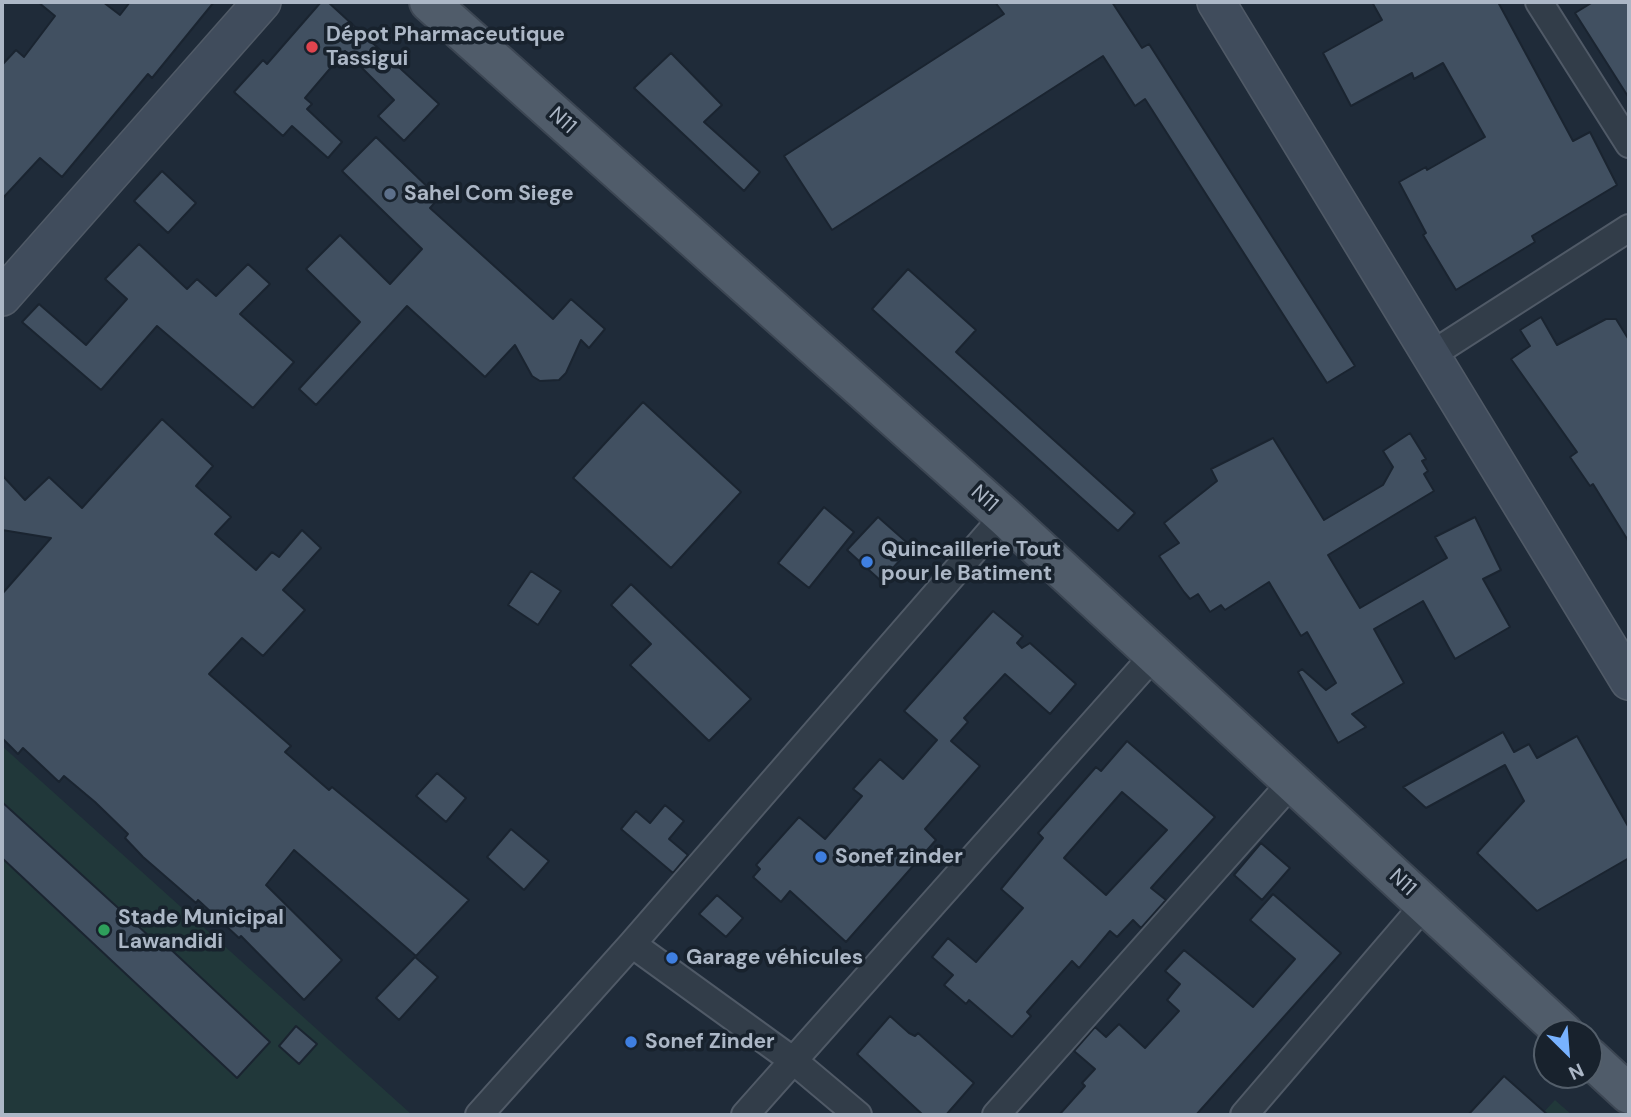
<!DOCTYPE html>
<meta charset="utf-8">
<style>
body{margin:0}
#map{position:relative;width:1631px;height:1117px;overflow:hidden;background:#1f2b39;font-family:"DM Sans",sans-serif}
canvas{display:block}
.frame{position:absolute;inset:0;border:4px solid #acb7c6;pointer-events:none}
.north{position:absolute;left:1533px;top:1019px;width:70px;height:70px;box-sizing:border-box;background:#18222d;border:2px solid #535e6a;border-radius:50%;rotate:155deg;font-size:19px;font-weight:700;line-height:28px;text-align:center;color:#acb7c6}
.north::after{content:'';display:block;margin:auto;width:24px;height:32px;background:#78b2ff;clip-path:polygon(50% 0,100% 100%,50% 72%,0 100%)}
</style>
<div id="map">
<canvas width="1631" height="1117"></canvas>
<div class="frame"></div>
<div class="north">N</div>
</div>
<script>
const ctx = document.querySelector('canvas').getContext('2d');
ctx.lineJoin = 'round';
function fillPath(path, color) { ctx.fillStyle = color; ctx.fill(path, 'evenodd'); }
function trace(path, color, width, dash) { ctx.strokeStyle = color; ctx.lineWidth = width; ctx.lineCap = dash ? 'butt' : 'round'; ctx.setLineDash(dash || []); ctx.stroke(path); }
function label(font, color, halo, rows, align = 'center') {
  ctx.font = font + ' "DM Sans",sans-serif'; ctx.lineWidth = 7; ctx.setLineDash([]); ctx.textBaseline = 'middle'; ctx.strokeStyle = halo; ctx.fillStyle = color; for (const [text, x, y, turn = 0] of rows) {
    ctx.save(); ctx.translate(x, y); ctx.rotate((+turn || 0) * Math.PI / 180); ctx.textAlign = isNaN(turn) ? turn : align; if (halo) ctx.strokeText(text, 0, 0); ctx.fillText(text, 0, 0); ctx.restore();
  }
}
const green = new Path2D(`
 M2 746 410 1113 2 1115Z
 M1555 1100 1572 1115H1541Z`);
const building = new Path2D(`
 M38 2H103L120 15 130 2H214L152 78 148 74 62 177 40 158 2 199V65L16 50 24 57 55 16Z
 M321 2H328L439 104 404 141 378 116 394 100 345 51 305 98 312 104 307 109 342 142 328 158 292 126 283 136 234 92 263 60 267 64Z
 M995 2H1112L1142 48 1149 44 1355 366 1327 383 1145 99 1135 106 1103 56 832 230 784 156 1004 14Z
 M1372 2H1498L1573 141 1590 132 1617 185 1532 236 1535 242 1456 290 1423 235 1426 233 1399 182 1426 167 1427 170 1485 137 1443 63 1414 79 1412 73 1351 106 1323 53 1382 20Z
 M1593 2H1629V98L1575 13Z
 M671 53 722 105 704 122 760 172 744 191 634 88Z
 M376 137 439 198 430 208 553 319 571 299 605 329 589 348 581 340 566 373 559 380 540 381 532 376 515 345 485 377 407 306 316 405 299 389 360 322 306 269 340 235 390 284 422 249 342 171Z
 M162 171 196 203 168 233 134 201Z
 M139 244 187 289 197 279 216 296 248 264 270 284 240 314 294 362 253 408 157 326 101 390 22 322 39 304 86 345 127 299 105 279Z
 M908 269 976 330 956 352 1135 513 1118 531 872 309Z
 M1541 317 1557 345 1606 319H1616L1629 340V542L1593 484 1590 486 1570 457 1577 452 1511 359 1530 346 1520 330Z
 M643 402 741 492 671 568 573 478Z
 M162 419 213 466 196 486 231 517 215 534 256 570 272 552 279 557 302 530 321 548 283 590 305 610 263 656 242 638 209 674 291 746 285 752 329 790 332 787 469 900 416 956 294 850 266 885 342 960 304 1000 241 936 239 938 198 900 196 903 143 857 125 838 128 834 95 802 64 776 59 782 23 748 18 754 2 738V594L51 538 2 530V475L25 500 49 477 82 508Z
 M1410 433 1426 459 1422 461 1428 471 1424 474 1434 491 1328 555 1360 608 1447 558 1435 537 1475 517 1501 570 1483 579 1510 627 1455 659 1423 601 1374 629 1404 683 1352 714 1366 727 1338 743 1298 672 1302 669 1326 690 1336 683 1307 632 1301 636 1269 582 1225 610 1221 605 1210 612 1198 594 1190 599 1184 592 1159 556 1179 543 1164 523 1217 481 1211 469 1273 438 1324 520 1383 485 1393 467 1383 451Z
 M824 507 854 532 809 588 778 563Z
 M878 517 912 547 881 581 847 550Z
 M531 571 561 591 538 625 508 605Z
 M631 584 751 699 709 741 630 665 651 644 611 605Z
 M993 611 1023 636 1017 643 1022 648 1030 643 1076 684 1050 714 1005 674 964 718 968 722 951 741 980 766 925 829 936 840 846 942 790 891 781 902 753 877 760 869 756 865 799 817 825 839 862 796 853 789 880 759 903 779 937 740 904 711Z
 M1503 732 1514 752 1529 744 1537 758 1577 736 1629 828V858L1537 911 1477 853 1524 801 1505 765 1426 808 1403 787Z
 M1127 741 1215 817 1151 888 1166 900 1141 928 1133 920 1117 937 1110 931 1079 968 1072 961 1027 1012 1031 1016 1012 1037 969 1000 966 1004 944 985 953 975 932 957 948 938 976 962 1023 908 1001 889 1043 838 1038 833 1096 767 1101 771ZM1122 792 1167 830 1106 895 1064 858Z
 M437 773 466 798 446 822 416 796Z
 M2 802 161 947 164 943 270 1042 237 1078 2 858Z
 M665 805 684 821 669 839 688 855 673 873 621 829 636 811 650 823Z
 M511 829 549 861 524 890 487 857Z
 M1261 843 1290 868 1262 900 1234 875Z
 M1273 894 1341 953 1196 1115H1059L1085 1086 1082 1083 1095 1069 1074 1051 1095 1027 1106 1037 1119 1024 1145 1048 1179 1011 1167 1000 1180 984 1165 971 1184 950 1253 1007 1295 959 1250 920Z
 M717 895 743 918 726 937 699 914Z
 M415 957 438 977 399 1020 376 998Z
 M890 1016 909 1033 915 1036 918 1033 974 1083 946 1115H923L857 1054Z
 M296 1026 317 1044 299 1064 279 1046Z
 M1504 1076 1548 1115H1468Z`);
const street = new Path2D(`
 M1539 2 1629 144
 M1431 355 1629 228
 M632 944 795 1062 858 1115
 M479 1115 632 944 1004 516
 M745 1115 1154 655
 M996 1115 1292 782
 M1244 1115 1425 904`);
const secondary = new Path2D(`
 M1216 2 1629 681
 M2 297 262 2`);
const primary = new Path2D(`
 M429 2 1004 516 1564 1033
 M1589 1057 1629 1094`);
const markers = [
 [312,47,7,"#e0444e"],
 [390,194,7,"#5c6f8a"],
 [867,562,7,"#3f7fe0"],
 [821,857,7,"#3f7fe0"],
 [104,930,7,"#2e9e5b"],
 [672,958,7,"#3f7fe0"],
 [631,1042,7,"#3f7fe0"]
];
const poiNames = [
 ["Dépot Pharmaceutique",326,35],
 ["Tassigui",326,59],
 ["Sahel Com Siege",404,194],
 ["Quincaillerie Tout",881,550],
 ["pour le Batiment",881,574],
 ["Sonef zinder",835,857],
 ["Stade Municipal",118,918],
 ["Lawandidi",118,942],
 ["Garage véhicules",686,958],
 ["Sonef Zinder",645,1042]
];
const streetNames = [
 ["N11",562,121,42],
 ["N11",984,499,42],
 ["N11",1402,883,43]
];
fillPath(green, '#21383a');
fillPath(building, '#415061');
trace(building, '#1a2430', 2);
trace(street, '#505a67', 30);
trace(secondary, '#505a67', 40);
trace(primary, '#3c4653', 42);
trace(street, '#323d49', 26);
trace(secondary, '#404c5c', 37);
trace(primary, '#505c6a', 38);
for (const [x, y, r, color] of markers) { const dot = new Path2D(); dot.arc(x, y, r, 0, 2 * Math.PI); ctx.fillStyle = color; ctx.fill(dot); trace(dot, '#18222d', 2.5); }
label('bold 21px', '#acb7c6', '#18222d', poiNames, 'left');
label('21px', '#acb7c6', '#18222d', streetNames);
</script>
